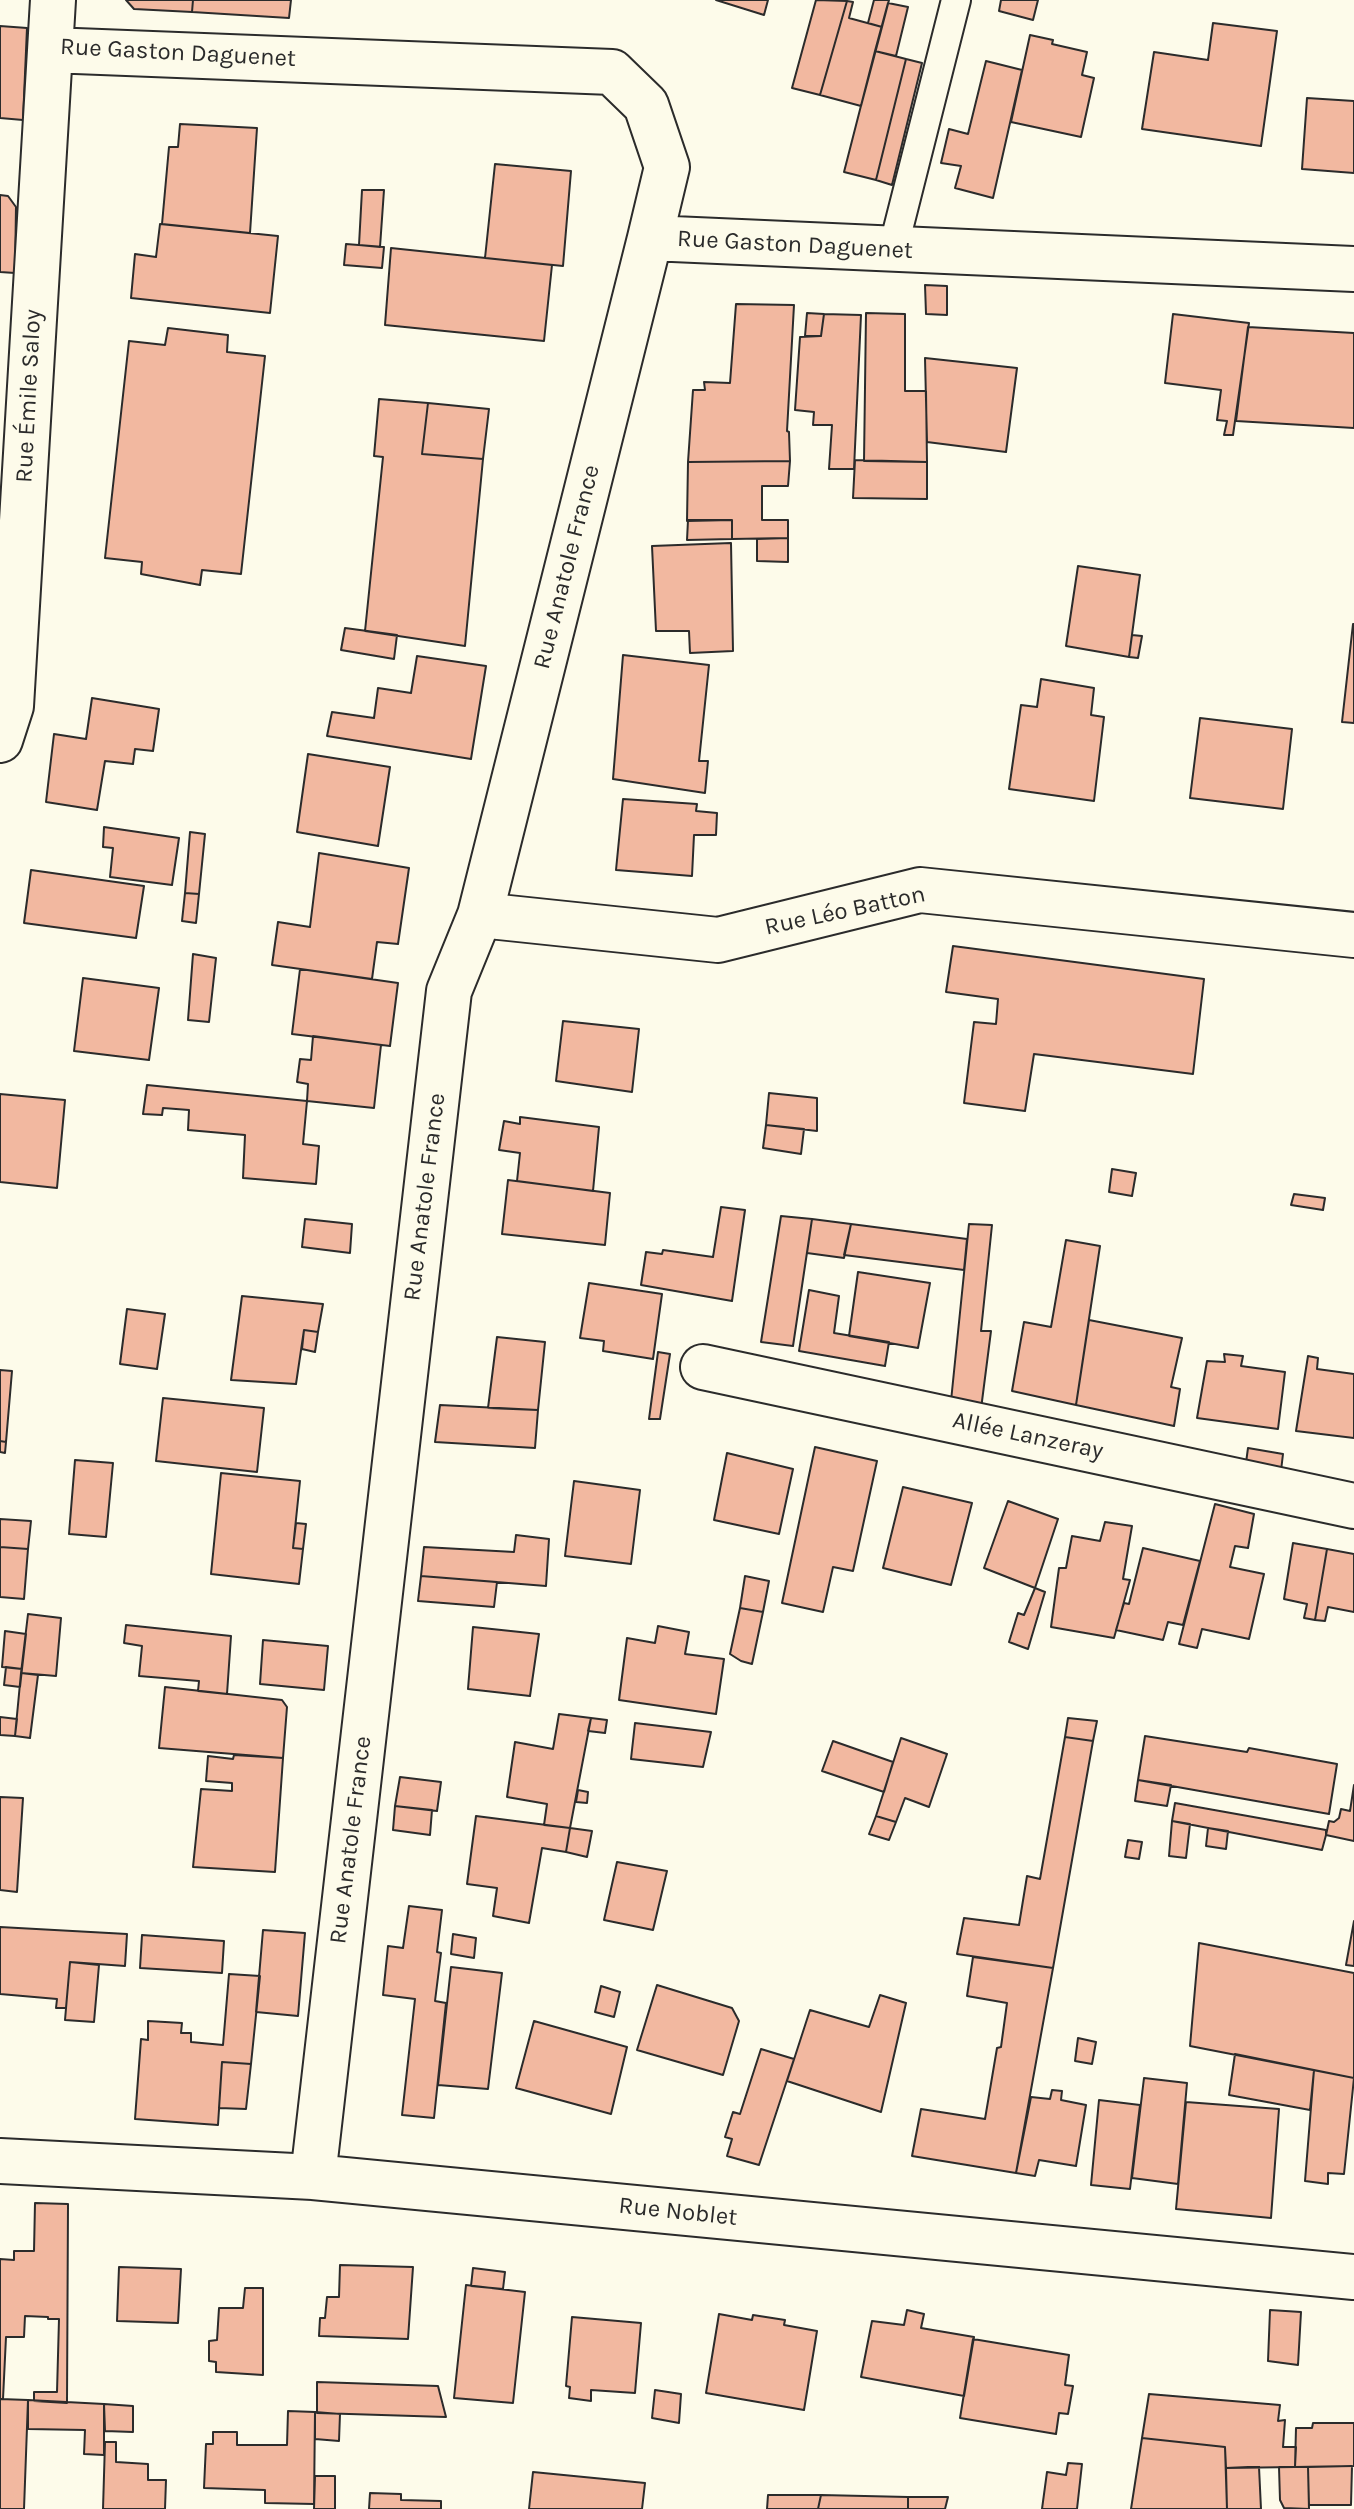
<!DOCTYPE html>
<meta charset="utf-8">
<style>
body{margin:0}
canvas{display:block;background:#fdfbea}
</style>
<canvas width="1354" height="2509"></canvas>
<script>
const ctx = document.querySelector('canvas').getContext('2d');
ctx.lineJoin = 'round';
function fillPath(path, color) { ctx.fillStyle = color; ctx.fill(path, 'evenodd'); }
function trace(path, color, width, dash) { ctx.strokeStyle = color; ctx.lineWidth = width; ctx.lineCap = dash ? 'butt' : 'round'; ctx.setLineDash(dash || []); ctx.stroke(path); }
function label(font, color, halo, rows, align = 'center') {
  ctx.font = font + ' Karla,sans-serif'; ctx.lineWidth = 6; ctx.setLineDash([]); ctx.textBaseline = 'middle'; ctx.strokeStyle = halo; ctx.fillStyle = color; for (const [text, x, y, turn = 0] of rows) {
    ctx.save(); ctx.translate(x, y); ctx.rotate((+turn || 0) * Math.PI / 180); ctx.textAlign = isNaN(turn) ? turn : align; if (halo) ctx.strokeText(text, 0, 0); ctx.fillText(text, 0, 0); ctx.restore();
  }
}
const building = new Path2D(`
 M126 0H193L192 12 134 9Z
 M193 0H291L289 18 192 12Z
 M716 0H768L764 15Z
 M816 0 847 1 820 95 792 88Z
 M874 0H889L882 27 868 23Z
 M1001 0H1038L1033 20 999 11Z
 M847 1 853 2 849 18 882 27 861 106 820 95Z
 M888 3 908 7 896 56 875 51Z
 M1213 23 1277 31 1261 146 1142 129 1154 52 1208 60Z
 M0 26 27 28 23 120 0 118Z
 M1030 35 1053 40 1052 44 1087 52 1082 75 1094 78 1081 137 1011 122Z
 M875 51 906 59 876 180 844 172Z
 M906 59 922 63 892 185 876 180Z
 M986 61 1022 70 993 198 955 188 961 166 941 163 949 129 968 134Z
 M1307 98 1354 101V173L1302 169Z
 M180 124 257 128 250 233 162 224 169 147H178Z
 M495 164 571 171 563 266 485 258Z
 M362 190H384L380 247 359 245Z
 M0 195 8 196 16 207 15 273 0 272Z
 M160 224 278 236 270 313 131 298 135 254 156 257Z
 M346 244 384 247 382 268 344 265Z
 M391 248 552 265 544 341 385 325Z
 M925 285 947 286V315L926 314Z
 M736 304 794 305 787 431 789 432 790 461 688 462 693 390H705L704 382 730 383Z
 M807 313 824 314 821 336H805Z
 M866 313 905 314V391H926L927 462 864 461Z
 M824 314 861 315 854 469H829L832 425H813L814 412 795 410 800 337 821 336Z
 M1173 314 1249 323 1233 435H1224L1227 421 1217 420 1221 390 1165 383Z
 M1248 327 1354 333V428L1236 421Z
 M168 328 228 335 227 352 265 356 241 574 202 570 200 585 141 574 142 562 105 558 129 341 165 345Z
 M925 358 1017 368 1006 452 927 442Z
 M379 399 428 403 422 454 483 459 465 646 365 631 383 457 374 456Z
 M428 403 489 409 483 459 422 454Z
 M855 460 927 462V499L853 498Z
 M790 461 788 486H762V520H788V538L732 539V520L687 521 688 462Z
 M688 520H732V539L687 540Z
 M788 538V562L757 561V539Z
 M731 543 733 651 690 653 689 631H656L652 546Z
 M1078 566 1140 575 1129 657 1066 646Z
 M1353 624H1354V723L1342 722Z
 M345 628 397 635 394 659 341 650Z
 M1132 635 1142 636 1138 658 1129 657Z
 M623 655 709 665 699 761H708L705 793 613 779Z
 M417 656 486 666 471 759 327 736 332 712 374 718 378 688 411 693Z
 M1041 679 1094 688 1091 715 1104 717 1094 801 1009 789 1021 705 1037 707Z
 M92 698 159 709 153 751 135 749 133 764 105 761 97 810 46 802 54 734 86 739Z
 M1200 718 1292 729 1283 809 1190 798Z
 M308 754 390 767 378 846 297 832Z
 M623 799 697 804 696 811 717 813 716 835H694L692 876 616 870Z
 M104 827 179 838 172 885 110 877 113 848 103 847Z
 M190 832 205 834 199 894 185 893Z
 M319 853 409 868 398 944 377 942 372 979 272 965 278 922 310 927Z
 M31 870 144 886 136 938 24 923Z
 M185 893 199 894 196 923 182 921Z
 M953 946 1204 979 1193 1074 1034 1054 1025 1111 964 1103 974 1022 996 1024 998 999 946 992Z
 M193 954 216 958 209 1022 188 1020Z
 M300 969 398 983 390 1046 292 1034Z
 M83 978 159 988 149 1060 74 1051Z
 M563 1021 639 1029 632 1092 556 1081Z
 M313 1036 381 1045 374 1108 307 1101 308 1084 297 1082 300 1059 311 1060Z
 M147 1085 307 1101 303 1144 319 1146 316 1184 243 1178 245 1135 188 1130 189 1110 163 1108 162 1115 143 1114Z
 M769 1093 817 1098V1131L766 1125Z
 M0 1094 65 1100 57 1188 0 1182Z
 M520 1117 599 1127 593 1191 517 1181 520 1153 499 1150 504 1121 520 1124Z
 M766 1125 804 1129 801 1154 763 1148Z
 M1112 1169 1136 1173 1132 1196 1109 1192Z
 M508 1180 610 1193 605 1245 502 1234Z
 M1294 1194 1325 1198 1323 1210 1291 1205Z
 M721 1207 745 1210 732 1301 641 1285 646 1252 662 1254 663 1250 713 1257Z
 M781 1216 812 1219 793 1346 761 1342Z
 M305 1219 352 1224 350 1253 302 1247Z
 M812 1219 851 1224 844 1258 807 1253Z
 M851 1224 967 1239 964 1270 844 1255Z
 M969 1224 992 1225 981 1331H991L981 1409 951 1401Z
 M1066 1240 1100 1246 1076 1405 1012 1391 1024 1322 1051 1327Z
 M858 1272 930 1283 918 1348 849 1336Z
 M589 1283 662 1294 653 1359 603 1351 604 1341 580 1338Z
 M809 1290 839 1296 834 1333 889 1342 885 1366 799 1351Z
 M242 1296 323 1304 318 1332 304 1330 296 1384 231 1380Z
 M127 1309 165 1314 157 1369 120 1364Z
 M1089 1320 1182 1338 1171 1387 1180 1389 1174 1426 1076 1405Z
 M304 1330 318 1332 315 1352 302 1349Z
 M497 1337 545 1342 538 1410 488 1408Z
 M658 1352 670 1354 660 1419H649Z
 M1224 1354 1243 1356 1241 1366 1285 1372 1278 1429 1197 1418 1207 1361 1225 1362Z
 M1308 1356 1318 1358 1317 1369 1354 1374V1438L1296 1431Z
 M0 1370 12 1371 6 1442 0 1441Z
 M163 1398 264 1408 257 1472 156 1461Z
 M440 1405 538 1410 535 1448 435 1442Z
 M0 1441 6 1442 5 1453 0 1452Z
 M815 1447 877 1461 853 1571 833 1567 823 1612 782 1603Z
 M1248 1448 1283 1454 1280 1479 1245 1470Z
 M727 1453 793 1469 779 1534 714 1520Z
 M75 1460 113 1463 106 1537 69 1534Z
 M221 1473 300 1481 293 1548 303 1549 299 1584 211 1574Z
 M574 1481 640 1490 631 1564 565 1556Z
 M903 1487 972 1503 951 1585 883 1568Z
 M1008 1501 1058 1519 1035 1588 984 1568Z
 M1215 1504 1254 1514 1248 1548 1235 1546 1230 1567 1264 1574 1249 1639 1202 1629 1197 1648 1179 1644Z
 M0 1519 31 1521 28 1549 0 1547Z
 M1105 1522 1132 1526 1123 1579 1130 1580 1114 1638 1051 1627 1059 1568H1066L1072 1536 1100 1541Z
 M296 1523 306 1524 303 1549 293 1548Z
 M516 1535 549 1539 546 1586 421 1576 424 1547 514 1552Z
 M1293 1543 1327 1549 1315 1620 1304 1618 1307 1604 1284 1599Z
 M0 1547 28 1549 24 1599 0 1597Z
 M1143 1548 1200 1561 1183 1625 1168 1622 1163 1640 1116 1630 1124 1603 1129 1604Z
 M1327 1549 1354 1554V1612L1328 1607 1325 1621 1315 1620Z
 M421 1576 497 1582 494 1607 418 1601Z
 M745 1576 769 1581 763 1612 740 1608Z
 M1035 1588 1045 1592 1028 1649 1009 1642 1018 1613 1024 1615Z
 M740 1608 763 1612 752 1664 741 1661 730 1654Z
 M28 1614 61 1618 56 1676 21 1673Z
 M126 1625 231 1636 227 1694 198 1691 199 1681 139 1676 142 1646 124 1643Z
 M658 1626 689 1632 685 1654 724 1659 716 1714 619 1700 627 1638 655 1643Z
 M473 1627 539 1634 530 1696 468 1689Z
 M5 1631 26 1634 22 1669 2 1667Z
 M263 1640 328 1646 324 1690 260 1684Z
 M6 1667 22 1669 20 1687 4 1685Z
 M21 1673 38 1675 30 1738 15 1736Z
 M165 1687 282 1700 287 1707 283 1758 159 1748Z
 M559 1714 591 1718 570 1828 544 1825 547 1804 507 1797 515 1742 553 1749Z
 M0 1717 17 1719 15 1736 0 1735Z
 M591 1718 607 1720 605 1733 588 1731Z
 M1068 1718 1097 1721 1093 1741 1065 1737Z
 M635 1723 711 1732 703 1767 631 1759Z
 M1145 1736 1247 1752 1249 1748 1337 1764 1329 1814 1138 1780Z
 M1065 1737 1093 1741 1053 1968 957 1954 964 1918 1019 1925 1027 1876 1040 1879Z
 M901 1738 947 1754 929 1807 905 1798 896 1822 876 1816Z
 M833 1741 893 1762 884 1792 822 1771Z
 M234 1755 283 1758 275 1872 193 1867 201 1789 232 1791V1783L206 1781 208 1756 233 1759Z
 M400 1777 441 1782 437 1811 395 1806Z
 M1138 1780 1171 1785 1167 1806 1135 1801Z
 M1354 1785V1841L1326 1835 1329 1821 1334 1822 1339 1818 1341 1809 1350 1811Z
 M578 1790 588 1792 587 1803 576 1802Z
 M0 1797 23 1798 17 1892 0 1890Z
 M1175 1803 1326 1830V1835L1322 1850 1172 1821Z
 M395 1806 432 1810 430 1835 393 1830Z
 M476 1816 570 1828 566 1852 542 1848 529 1923 493 1916 497 1888 467 1884Z
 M876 1816 896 1822 889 1840 869 1834Z
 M1172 1821 1190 1824 1186 1858 1169 1856Z
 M570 1828 592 1831 587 1857 566 1852Z
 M1208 1828 1228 1831 1226 1849 1206 1846Z
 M1128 1840 1142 1842 1139 1859 1125 1857Z
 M617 1862 667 1871 653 1930 604 1920Z
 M409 1906 442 1910 437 1952 441 1953 435 2001 446 2003 434 2118 402 2115 415 1999 383 1995 388 1946 403 1948Z
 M1354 1921V1966L1346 1965Z
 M0 1927 127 1934 125 1966 70 1962 66 2008H56L57 1999 0 1994Z
 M263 1930 305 1933 298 2016 256 2012Z
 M453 1934 476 1938 474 1958 451 1954Z
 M142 1935 224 1941 222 1973 140 1968Z
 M1199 1943 1354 1973V2078L1190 2046Z
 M973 1957 1053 1968 1016 2173 912 2156 921 2109 985 2119 997 2048 1001 2047 1007 2003 967 1996Z
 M70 1962 99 1965 94 2022 65 2020Z
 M451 1967 502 1973 488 2089 438 2085Z
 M229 1974 260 1976 251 2064 222 2062 218 2125 135 2119 141 2039 148 2040V2021L182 2023 181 2033H191V2042L223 2045Z
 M657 1985 732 2008 739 2021 723 2075 637 2050Z
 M601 1986 620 1992 614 2017 595 2012Z
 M880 1995 906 2003 881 2112 787 2081 810 2010 869 2027Z
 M534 2021 627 2047 611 2114 516 2088Z
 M1078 2038 1096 2042 1092 2064 1075 2061Z
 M761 2049 794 2059 759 2165 727 2156 732 2139 725 2137 733 2112 740 2114Z
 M1235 2054 1314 2070 1310 2110 1229 2095Z
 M222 2062 251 2064 246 2109 219 2108Z
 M1314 2070 1354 2078 1344 2174 1328 2173V2184L1305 2181Z
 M1144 2078 1187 2083 1178 2184 1132 2178Z
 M1052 2090 1062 2091 1061 2100 1086 2105 1076 2166 1039 2160 1035 2176 1016 2173 1031 2097 1050 2099Z
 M1099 2100 1140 2105 1130 2189 1091 2185Z
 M1186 2102 1279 2109 1271 2218 1176 2209Z
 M35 2203 68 2204 67 2403 34 2401V2392H57L59 2319H48V2317L25 2316 24 2337H6L3 2399H0V2259L14 2260V2251H34Z
 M340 2265 413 2267 408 2339 319 2336 320 2318H325L327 2297H339Z
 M119 2267 181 2269 178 2323 117 2321Z
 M473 2268 505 2272 503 2289 471 2286Z
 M466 2285 525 2292 513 2403 454 2398Z
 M245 2288H263V2375L216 2372V2362L209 2361V2341L217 2340 219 2308H243Z
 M907 2310 924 2314 921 2328 974 2337 964 2396 861 2377 872 2321 904 2325Z
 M1270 2310 1301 2312 1298 2365 1268 2361Z
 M719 2314 752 2320 753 2315 785 2320 784 2325 817 2331 804 2410 706 2393Z
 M572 2317 641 2323 635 2393 591 2390V2401L569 2398 570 2387 566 2386Z
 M973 2339 1069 2355 1065 2385 1073 2386 1068 2414 1059 2413 1056 2434 960 2418Z
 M317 2382 438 2386 446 2417 317 2413Z
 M655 2390 681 2394 679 2423 652 2418Z
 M1149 2394 1280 2405 1278 2421 1285 2420 1283 2447H1296L1295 2467 1226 2468 1225 2447 1142 2438Z
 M0 2399 28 2400 24 2509H0Z
 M28 2400 104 2404V2455L84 2454 85 2430 28 2429Z
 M104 2404 133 2406V2432L105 2431Z
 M288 2411 315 2412 314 2504 265 2503V2490L204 2488 206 2444H213V2432H237V2445H287Z
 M315 2412 340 2414 339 2441 315 2439Z
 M1313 2423H1354V2466L1295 2467 1296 2428H1312Z
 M1142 2438 1225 2447 1227 2509H1131Z
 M105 2442H116V2462L148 2464V2480H166L165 2509H103Z
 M1068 2463 1082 2464 1077 2509H1042L1047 2472 1066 2475Z
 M1352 2466 1351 2505H1309L1308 2467Z
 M1259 2467 1261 2509H1227L1226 2468Z
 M1279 2467H1308L1309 2509 1284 2508 1280 2500Z
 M533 2472 645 2483 642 2509H529Z
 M315 2476H335V2509H314Z
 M370 2493 401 2494V2500L441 2501V2509H369Z
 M768 2495H821L818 2509H767Z
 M821 2495 908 2497V2509H818Z
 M908 2497H948L945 2509H908Z`);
const service = new Path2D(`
 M893 249 956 0`);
const minor = new Path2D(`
 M50 50 612 72 646 105 667 167 650 238 1354 269
 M0 740 11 706 53 0
 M480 915 718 940 920 890 1354 935
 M703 1367 1354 1506
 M0 2161 313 2177 1354 2277
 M313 2177 449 991 480 915 650 238`);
const streetNames = [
 ["Rue Gaston Daguenet",178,53,3],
 ["Rue Gaston Daguenet",795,245,3],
 ["Rue Émile Saloy",29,396,-87],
 ["Rue Anatole France",567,567,-76],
 ["Rue Léo Batton",845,911,-12],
 ["Rue Anatole France",425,1197,-83],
 ["Allée Lanzeray",1028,1436,12],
 ["Rue Anatole France",351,1840,-83],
 ["Rue Noblet",678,2212,6]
];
fillPath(building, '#f2b8a0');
trace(building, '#2b2b2b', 2);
trace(service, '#2b2b2b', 32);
trace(minor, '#2b2b2b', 48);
trace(service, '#fdfbea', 28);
trace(minor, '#fdfbea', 44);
label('24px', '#2b2b2b', '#fdfbea', streetNames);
</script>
